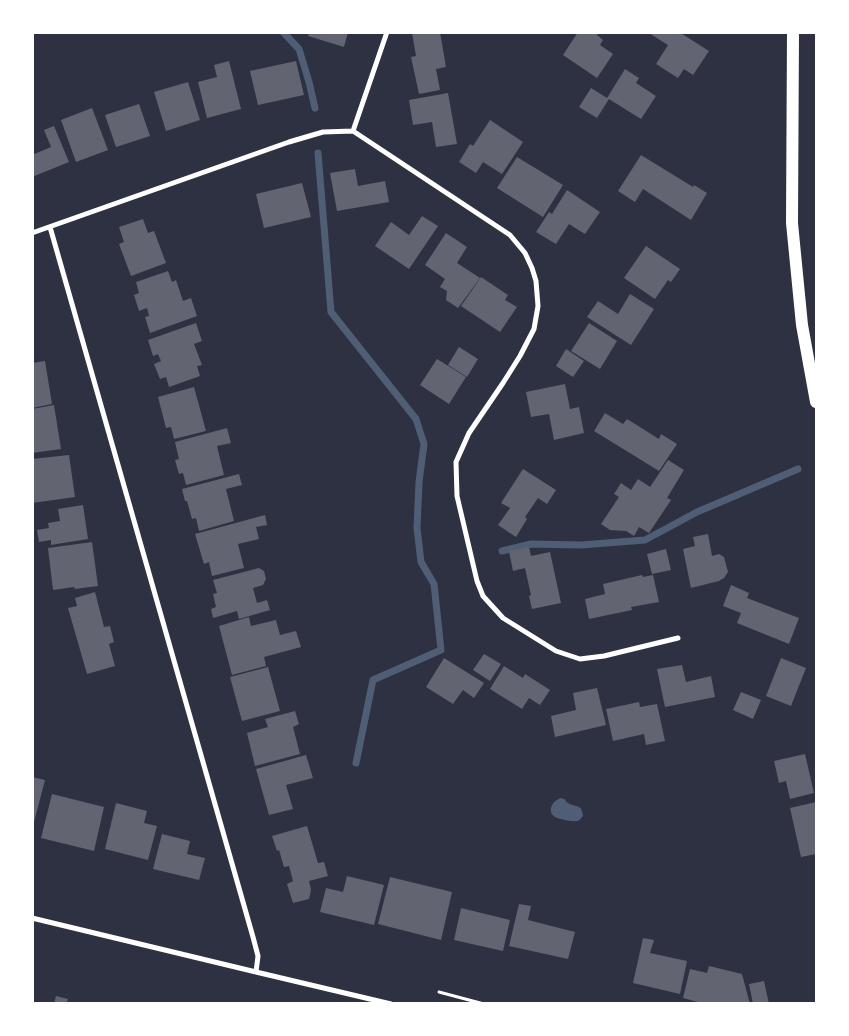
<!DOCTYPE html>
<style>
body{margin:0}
#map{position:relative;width:849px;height:1036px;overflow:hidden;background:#2d3142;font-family:Figtree,sans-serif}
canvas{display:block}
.frame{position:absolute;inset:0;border:34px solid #fff;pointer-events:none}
</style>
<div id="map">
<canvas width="849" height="1036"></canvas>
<div class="frame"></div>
</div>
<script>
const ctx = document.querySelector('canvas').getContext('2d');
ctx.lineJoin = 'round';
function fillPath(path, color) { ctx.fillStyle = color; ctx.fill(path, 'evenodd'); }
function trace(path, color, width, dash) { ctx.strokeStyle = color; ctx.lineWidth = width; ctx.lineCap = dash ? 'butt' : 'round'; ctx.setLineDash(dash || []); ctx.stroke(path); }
const water = new Path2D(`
 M561 798C569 801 562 798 568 803 576 808 582 803 583 816 580 819 580 821 576 821 571 822 559 819 555 817 546 811 553 800 561 798Z`);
const stream = new Path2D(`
 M283 32 299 49 309 82 315 108
 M318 153 331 312 416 419 424 444 419 482 417 528 421 562 434 584 441 650 373 680 356 763
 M502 551 531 544 581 545 645 540 697 512 798 469`);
const building = new Path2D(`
 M309 32H348L344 47 308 36Z
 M440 32 446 67 436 69 440 90 419 94 411 57 416 56 412 33Z
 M578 32H599L597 35 603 40 600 45 613 54 597 78 563 55Z
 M647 32H679L709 51 693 75 684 69 678 78 656 64 668 45Z
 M229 61 241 109 207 118 198 82 217 77 214 65Z
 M296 61 304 95 258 105 250 71Z
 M625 69 639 78 636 83 656 96 641 119 609 99 597 118 579 107 591 88 607 98Z
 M188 82 200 120 166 131 154 92Z
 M448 93 457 144 436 147 432 122 413 125 409 100Z
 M139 104 150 136 116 147 105 115Z
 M92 108 108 150 76 162 61 120Z
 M490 120 523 142 502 174 483 162 476 173 459 162 470 144 473 146Z
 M54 126 69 162 32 177V155L51 147 44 130Z
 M641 155 693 187 694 185 707 193 691 220 643 189 635 202 618 191Z
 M517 157 563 185 543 217 497 188Z
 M355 169 358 186 385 181 389 202 337 211 330 173Z
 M302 183 311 217 264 228 256 194Z
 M567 190 600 212 585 234 569 224 556 244 536 232 549 212 552 214Z
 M422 216 438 226 409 269 375 246 391 222 409 235Z
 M143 219 148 233 154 231 166 263 131 276 119 244 124 242 119 227Z
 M446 233 467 247 457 263 480 278 458 308 446 300 447 291 440 287 445 279 425 265Z
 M646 246 680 269 671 282 668 280 655 299 624 278Z
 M168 271 172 282 176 280 183 301 191 298 197 316 150 333 145 317 149 316 147 308 139 311 134 295 139 293 136 282Z
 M481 277 508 295 505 300 517 307 500 332 461 306Z
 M630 294 654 309 631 345 587 317 598 301 618 314Z
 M196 323 202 341 194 344 202 365 197 366 200 376 169 387 166 377 160 379 154 364 161 361 158 354 153 356 148 340Z
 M589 323 617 341 600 369 571 351Z
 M459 347 478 359 467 377 448 365Z
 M566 349 584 361 573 377 556 366Z
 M437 359 466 377 449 404 420 385Z
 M45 361 52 404 32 408V363Z
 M565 384 570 409 579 407 584 433 554 440 549 414 531 417 526 392Z
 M194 387 206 431 174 439 171 427 166 428 158 397Z
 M54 405 61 449 32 453V409Z
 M605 413 623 424 627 419 659 439 661 434 677 444 659 471 594 431Z
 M227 428 231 443 217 446 224 475 186 485 183 473 179 474 175 460 179 459 175 442Z
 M69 455 75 497 32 503V459Z
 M668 460 684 470 667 498 671 500 649 533 639 527 634 536 626 531 610 530 601 524 619 497 614 494 621 483 631 490 638 479 650 487Z
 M523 469 556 490 547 504 538 498 525 517 527 519 516 537 498 525 510 508 501 503Z
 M239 474 242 485 226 489 234 521 199 531 196 518 192 519 187 501H185L182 489Z
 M83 505 88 539 51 545V540L39 542 37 530 49 528 48 523 60 521 58 509Z
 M265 515 267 525 256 527 259 539 238 544 244 568 212 576 209 562 204 564 195 534Z
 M708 534 712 556 719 554 724 557 728 572 724 578 719 581 691 588 683 549 695 546 693 537Z
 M92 542 98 586 75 589 74 587 53 590 48 548Z
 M529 547 531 556 550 552 561 603 532 609 529 596 531 595 525 568 513 571 509 551Z
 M666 549 671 570 652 574 647 554Z
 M259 568 264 571 266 579 263 585 253 588 257 603 267 600 270 610 239 619 237 611 213 618 211 609 216 607 213 594 217 593 213 580Z
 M642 575 643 577 653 575 659 602 631 607 632 610 589 619 585 599 605 594 603 584Z
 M731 585 749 593 747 598 799 618 789 644 737 623 741 613 723 606Z
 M95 592 104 627 110 626 114 642 109 644 115 666 87 674 68 608 77 606 75 598Z
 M249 617 251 626 276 620 280 635 296 631 301 647 264 657 266 666 232 675 219 626Z
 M484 654 501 664 490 681 473 670Z
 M444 658 484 683 474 698 463 690 453 704 426 687Z
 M781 658 806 668 791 706 766 696Z
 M682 665 686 682 711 676 715 697 665 707 657 669Z
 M504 666 523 678 525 674 550 690 540 705 529 698 522 709 490 689Z
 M268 667 280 711 242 721 230 677Z
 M597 688 606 725 555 737 551 716 576 710 573 693Z
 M741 692 761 700 753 719 733 710Z
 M639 702 640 707 657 704 665 741 646 745 644 734 613 741 606 709Z
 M295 711 299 724 293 727 300 754 255 766 247 733 268 727 265 719Z
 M805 754 814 793 790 799 786 781 779 783 774 761Z
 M306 755 313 778 286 785 293 809 269 815 256 769Z
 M32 777 45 780 33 826H32Z
 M52 794 104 807 94 851 41 838Z
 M816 802V854L801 857 790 808Z
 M116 803 147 811 144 823 157 826 148 860 105 849Z
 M307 826 318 863 324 862 328 876 309 881 311 890 309 899 293 903 287 884 293 881 289 866 284 867 279 850 277 851 272 836Z
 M162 834 190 841 187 854 205 858 199 880 153 869Z
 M347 876 384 885 374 925 320 912 326 888 343 892Z
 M390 877 452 892 441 940 378 924Z
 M519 904 531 906 528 920 575 932 568 959 509 946Z
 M461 908 510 920 503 951 454 940Z
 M643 938 654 940 650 953 687 961 680 994 633 983Z
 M709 966 742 974 750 1004H705L683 998 690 969 707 973Z
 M764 981 769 1004H753L749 984Z
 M56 996 68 999 66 1004H54Z`);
const path = new Path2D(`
 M439 992 484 1004`);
const minor = new Path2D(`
 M353 131 510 235 525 253 532 268 536 281 538 306 534 329 520 356 503 383 469 433 456 462 457 496 477 581 483 596 503 618 556 651 580 659 604 656 678 638
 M353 131 387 32
 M50 227 253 937 258 956 256 972
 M32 233 289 142 323 132 353 131
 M32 918 256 972 391 1004`);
const primary = new Path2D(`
 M793 32 792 223 802 325 816 402`);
fillPath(water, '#4f5d75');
trace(stream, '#4f5d75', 7);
fillPath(building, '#626471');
trace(path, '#fff', 3);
trace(minor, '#fff', 5);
trace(primary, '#fff', 12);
</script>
